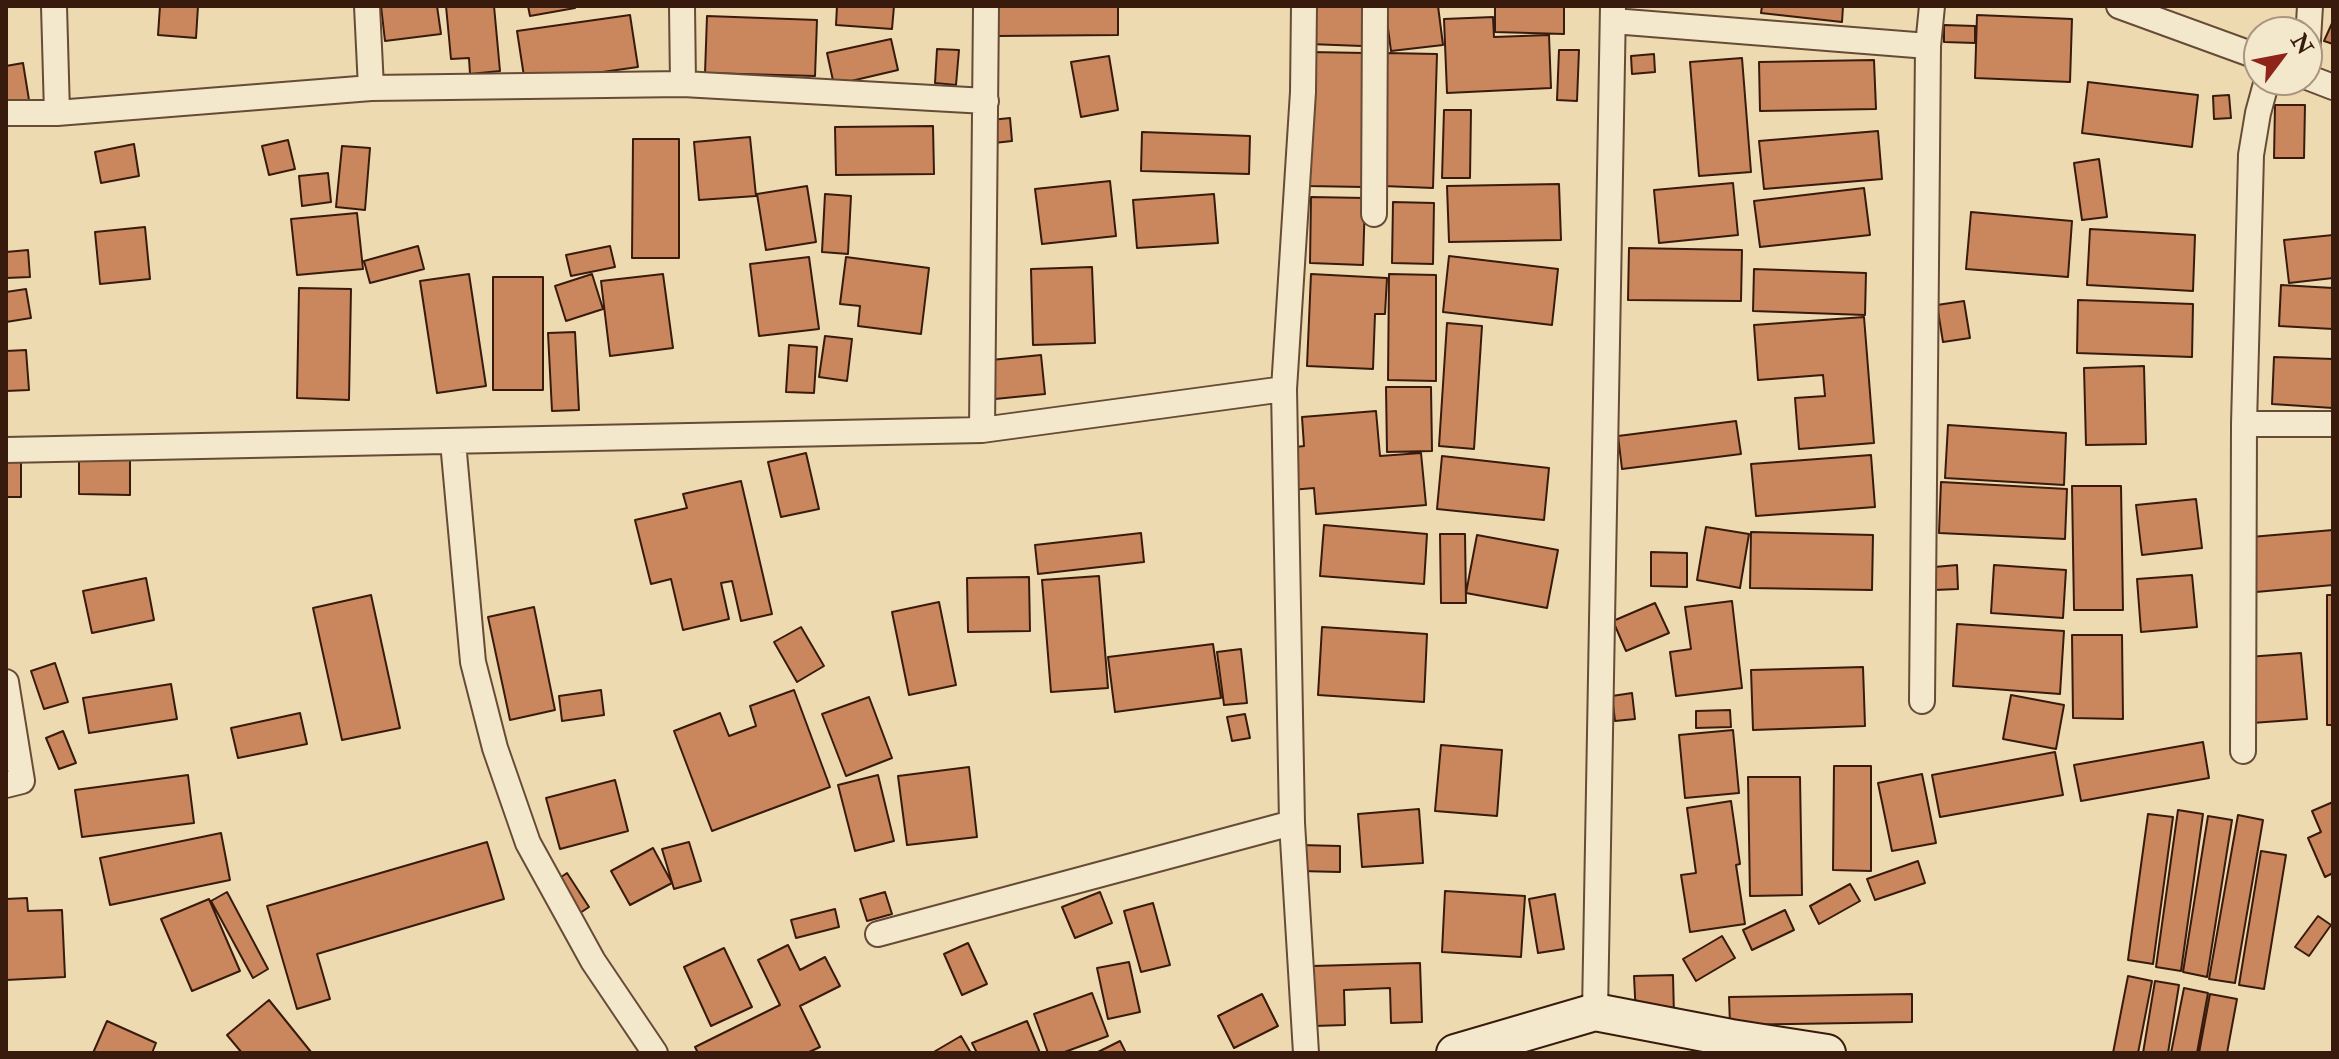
<!DOCTYPE html>
<style>
body{margin:0}
#map{position:relative;width:2339px;height:1059px;overflow:hidden;background:#eddab0;font-family:"IM FELL Double Pica",serif}
canvas{display:block}
.frame{position:absolute;inset:0;border:8px solid #391b0d;pointer-events:none}
.north{position:absolute;left:2243px;top:16px;width:80px;height:80px;box-sizing:border-box;background:#f3e7cc;border:2px solid #a99580;border-radius:50%;rotate:58deg;font-size:22px;font-weight:700;line-height:32px;text-align:center;color:#391b0d}
.north::after{content:'';display:block;margin:auto;width:28px;height:36px;background:#8f2418;clip-path:polygon(50% 0,100% 100%,50% 72%,0 100%)}
</style>
<div id="map">
<canvas width="2339" height="1059"></canvas>
<div class="frame"></div>
<div class="north">N</div>
</div>
<script>
const ctx = document.querySelector('canvas').getContext('2d');
ctx.lineJoin = 'round';
function fillPath(path, color) { ctx.fillStyle = color; ctx.fill(path, 'evenodd'); }
function trace(path, color, width, dash) { ctx.strokeStyle = color; ctx.lineWidth = width; ctx.lineCap = dash ? 'butt' : 'round'; ctx.setLineDash(dash || []); ctx.stroke(path); }
const building = new Path2D(`
 M160 6H198L196 38 158 35Z
 M381 6H437L441 34 385 41Z
 M446 6H494L500 71 470 74 469 58 451 59Z
 M528 6H574L575 8 530 16Z
 M837 6H894L892 29 836 25Z
 M996 6H1118V35L996 36Z
 M1311 6H1364L1362 46 1309 44Z
 M1385 6H1438L1443 45 1391 51Z
 M1495 6H1564V34L1495 32Z
 M1762 6H1843L1842 22 1761 13Z
 M630 15 638 67 525 83 517 31Z
 M1977 15 2072 19 2070 82 1975 78Z
 M707 16 817 20 815 76 705 73Z
 M1493 17 1494 37 1549 35 1551 88 1447 93 1444 19Z
 M2333 21V44L2324 41Z
 M1944 25 1975 26V43L1944 42Z
 M891 39 898 70 834 85 827 53Z
 M937 49 959 50 956 85 935 83Z
 M1559 50H1579L1577 101 1557 100Z
 M1310 52 1365 53 1363 187 1308 186Z
 M1386 53 1437 54 1433 188 1383 186Z
 M1654 54 1655 72 1632 74 1631 56Z
 M1109 56 1118 110 1081 117 1071 62Z
 M1742 58 1751 172 1699 176 1690 62Z
 M1874 60 1876 109 1760 111 1759 62Z
 M23 63 29 100 6 103V66Z
 M2088 82 2198 95 2192 147 2082 133Z
 M2229 95 2231 118 2214 119 2213 96Z
 M2275 105H2305L2304 158H2274Z
 M1444 110H1471L1470 178H1442Z
 M1010 118 1012 141 994 143 991 120Z
 M933 126 934 174 836 175 835 127Z
 M1878 131 1882 179 1764 189 1759 141Z
 M1142 132 1250 136 1249 174 1141 171Z
 M750 137 756 196 699 200 694 142Z
 M633 139H679V258H632Z
 M288 140 295 169 269 175 262 146Z
 M134 144 139 176 101 183 95 152Z
 M342 146 370 148 365 210 336 207Z
 M2099 159 2107 217 2082 220 2074 163Z
 M328 173 331 202 302 206 299 176Z
 M1110 181 1116 236 1042 244 1035 189Z
 M1733 183 1738 235 1659 243 1654 190Z
 M1559 184 1561 240 1449 242 1447 186Z
 M807 186 816 242 766 250 757 194Z
 M1864 188 1870 235 1760 247 1754 201Z
 M825 194 851 196 848 254 822 252Z
 M1214 194 1218 243 1137 248 1133 200Z
 M1311 197 1365 198 1363 265 1310 263Z
 M1393 202 1434 203 1433 264 1392 263Z
 M1971 212 2072 221 2068 277 1966 269Z
 M357 213 363 269 297 275 291 219Z
 M145 227 150 279 100 284 95 232Z
 M2090 229 2195 235 2193 291 2087 285Z
 M2333 235V278L2289 283 2284 240Z
 M418 246 424 269 370 283 364 261Z
 M610 246 615 267 571 276 566 255Z
 M1629 248 1742 250 1741 301 1628 300Z
 M28 250 30 277 6 278V252Z
 M1449 256 1558 269 1552 325 1443 312Z
 M809 257 819 329 759 336 750 264Z
 M846 257 929 268 921 334 858 326 860 306 840 304Z
 M1092 267 1095 343 1033 345 1031 269Z
 M1754 269 1866 273 1865 315 1753 311Z
 M469 274 486 386 437 393 420 281Z
 M592 274 603 309 566 321 555 286Z
 M663 274 673 348 610 356 601 281Z
 M1311 274 1387 278 1385 314H1375L1373 369 1307 366Z
 M1389 274 1436 275V381L1388 380Z
 M493 277H543V390H493Z
 M2281 285 2333 288V329L2279 326Z
 M299 288 351 289 349 400 297 398Z
 M26 289 31 318 6 322V292Z
 M2078 300 2193 304 2192 357 2077 353Z
 M1964 301 1970 338 1943 342 1937 305Z
 M1864 317 1874 443 1799 449 1795 398 1825 396 1823 375 1758 380 1754 325Z
 M1447 323 1482 326 1474 449 1439 446Z
 M575 332 579 410 552 411 548 333Z
 M825 336 852 339 847 381 819 377Z
 M789 345 817 347 814 393 786 392Z
 M26 350 29 390 6 391V351Z
 M1041 355 1045 394 995 399 991 360Z
 M2274 357 2333 359V408L2272 404Z
 M2144 366 2146 444 2086 445 2084 368Z
 M1386 387H1431L1432 451 1387 452Z
 M1376 411 1380 456 1421 453 1426 505 1316 514 1314 488 1291 490 1287 448 1304 446 1302 417Z
 M1736 421 1741 454 1622 469 1618 436Z
 M1948 425 2066 433 2064 485 1945 478Z
 M806 453 819 509 781 517 768 462Z
 M1871 455 1875 507 1756 516 1751 464Z
 M6 456H21V497H6Z
 M1442 456 1549 468 1544 520 1437 509Z
 M79 457H130V495L79 494Z
 M741 481 772 614 741 621 732 581 721 583 729 619 683 630 671 579 651 584 635 520 687 508 683 494Z
 M1941 482 2067 489 2065 539 1939 533Z
 M2072 486H2121L2123 610H2074Z
 M2196 499 2202 548 2142 555 2136 505Z
 M1324 525 1427 534 1424 584 1320 576Z
 M1706 527 1749 534 1740 588 1697 580Z
 M2333 530V585L2256 592 2251 537Z
 M1751 532 1873 535 1872 590 1750 588Z
 M1141 533 1144 562 1038 574 1035 545Z
 M1440 534H1465L1466 603H1441Z
 M1477 535 1558 550 1547 608 1466 593Z
 M1651 552 1687 553V587L1651 586Z
 M1957 565 1958 589 1934 590V567Z
 M1994 565 2066 570 2063 618 1991 613Z
 M2192 575 2197 627 2141 632 2137 579Z
 M1099 576 1108 688 1051 692 1042 580Z
 M1029 577 1030 631 968 632 967 578Z
 M146 578 154 620 92 633 83 591Z
 M371 595 400 728 342 740 313 608Z
 M2327 595H2333V725H2327Z
 M1732 601 1742 688 1676 696 1670 652 1691 649 1685 607Z
 M939 602 956 685 909 695 892 612Z
 M1655 603 1669 633 1626 651 1613 621Z
 M534 607 555 710 510 720 488 617Z
 M1957 624 2064 631 2060 694 1953 686Z
 M801 627 824 666 797 682 774 642Z
 M1322 627 1427 634 1424 702 1318 695Z
 M2072 635H2122L2123 719 2073 718Z
 M1213 644 1221 698 1115 712 1108 657Z
 M1241 649 1247 703 1224 705 1217 652Z
 M2301 653 2307 719 2252 723 2247 657Z
 M55 663 68 702 44 709 31 671Z
 M1863 667 1865 726 1753 730 1751 670Z
 M171 684 177 719 89 733 83 698Z
 M601 690 604 715 562 721 559 696Z
 M794 690 830 787 712 831 674 731 720 713 729 736 756 726 750 706Z
 M1632 693 1635 719 1615 721 1612 696Z
 M2011 695 2064 705 2056 749 2003 739Z
 M869 697 892 758 846 776 822 714Z
 M1730 710 1731 727 1696 728V711Z
 M300 713 307 744 238 758 231 728Z
 M1245 714 1250 738 1232 741 1227 717Z
 M1733 730 1739 793 1685 798 1679 735Z
 M63 731 76 763 59 769 46 738Z
 M2203 742 2209 778 2081 801 2074 765Z
 M1441 745 1502 750 1497 816 1435 811Z
 M2055 752 2063 795 1940 817 1932 775Z
 M1834 766H1871V871L1833 870Z
 M969 767 977 837 907 845 898 776Z
 M1922 774 1936 843 1892 851 1878 783Z
 M188 775 194 823 82 837 75 790Z
 M878 775 894 841 855 851 838 785Z
 M1748 777H1800L1802 895 1750 896Z
 M615 780 628 831 560 849 546 798Z
 M1731 801 1740 864 1736 865 1745 924 1690 932 1681 875 1696 873 1687 808Z
 M2333 802V873L2325 877 2308 838 2321 832 2312 811Z
 M1419 809 1423 863 1362 867 1358 814Z
 M2178 810 2203 814 2181 971 2156 967Z
 M2148 814 2173 817 2153 964 2128 960Z
 M2238 815 2263 820 2235 983 2209 979Z
 M2208 816 2232 820 2207 977 2183 972Z
 M221 833 230 880 110 905 100 858Z
 M487 842 504 899 317 954 330 999 297 1009 267 906Z
 M689 842 701 881 674 889 662 849Z
 M1300 845 1340 846V872L1299 871Z
 M653 848 672 883 630 905 611 871Z
 M2261 851 2286 855 2264 989 2239 985Z
 M1918 861 1925 883 1875 900 1867 879Z
 M567 873 589 907 574 917 551 884Z
 M1850 884 1860 901 1819 924 1810 906Z
 M1445 891 1525 896 1521 957 1442 952Z
 M227 892 268 969 253 978 211 901Z
 M885 892 892 914 867 921 860 899Z
 M1100 892 1112 923 1075 938 1062 907Z
 M1555 894 1564 949 1538 953 1529 899Z
 M27 898 28 911 62 910 65 977 6 980V899Z
 M209 899 240 971 192 991 161 919Z
 M1153 903 1170 965 1141 972 1124 911Z
 M835 909 839 927 796 938 791 920Z
 M1785 910 1794 930 1752 950 1743 930Z
 M2318 916 2331 925 2309 956 2295 947Z
 M1722 936 1735 958 1696 981 1683 959Z
 M968 943 987 984 962 995 944 954Z
 M788 945 800 970 825 957 840 986 800 1006 820 1047 807 1053H698L695 1047 780 1005 758 960Z
 M724 948 752 1007 711 1026 684 967Z
 M1129 962 1140 1012 1108 1019 1097 968Z
 M1420 963 1422 1022 1391 1023 1390 988 1344 990 1345 1025 1314 1026 1312 966Z
 M1673 975 1674 1016 1636 1017 1634 976Z
 M2128 976 2152 981 2138 1053H2113Z
 M2155 981 2179 985 2168 1053H2143Z
 M2184 988 2208 993 2197 1053H2171Z
 M1092 993 1108 1036 1062 1053H1048L1034 1014Z
 M1262 994 1278 1026 1234 1048 1218 1016Z
 M1912 994V1022L1730 1025 1729 997Z
 M2210 994 2237 999 2227 1053H2199Z
 M269 1000 311 1052 310 1053H242L227 1035Z
 M107 1021 156 1043 152 1053H93Z
 M1027 1021 1040 1053H977L972 1043Z
 M961 1036 971 1053H932Z
 M1120 1041 1126 1053H1096Z`);
const street = new Path2D(`
 M54 6 57 113
 M367 6 371 88
 M682 6 683 84
 M1304 6 1303 92 1284 389 1292 823 1306 1053
 M2119 6 2259 57
 M1613 21 1928 46
 M2307 57 2310 6
 M2307 77 2333 87
 M6 113H57L371 88 683 84 986 101
 M1374 214 1375 6
 M2244 424H2333
 M982 430 986 6
 M453 442 473 662 495 748 528 843 593 961 655 1053
 M6 450 982 430 1284 389
 M6 682 22 781 6 785
 M1922 701 1928 46 1932 6
 M2243 751 2244 424 2251 155 2258 113 2267 80
 M878 934 1292 823
 M1595 1012 1613 6`);
const secondary = new Path2D(`
 M1455 1053 1595 1012 1731 1038 1827 1053`);
fillPath(building, '#ca865d');
trace(building, '#391b0d', 2);
trace(street, '#664b36', 28);
trace(secondary, '#391b0d', 40);
trace(street, '#f3e7cc', 24);
trace(secondary, '#f3e7cc', 36);
</script>
